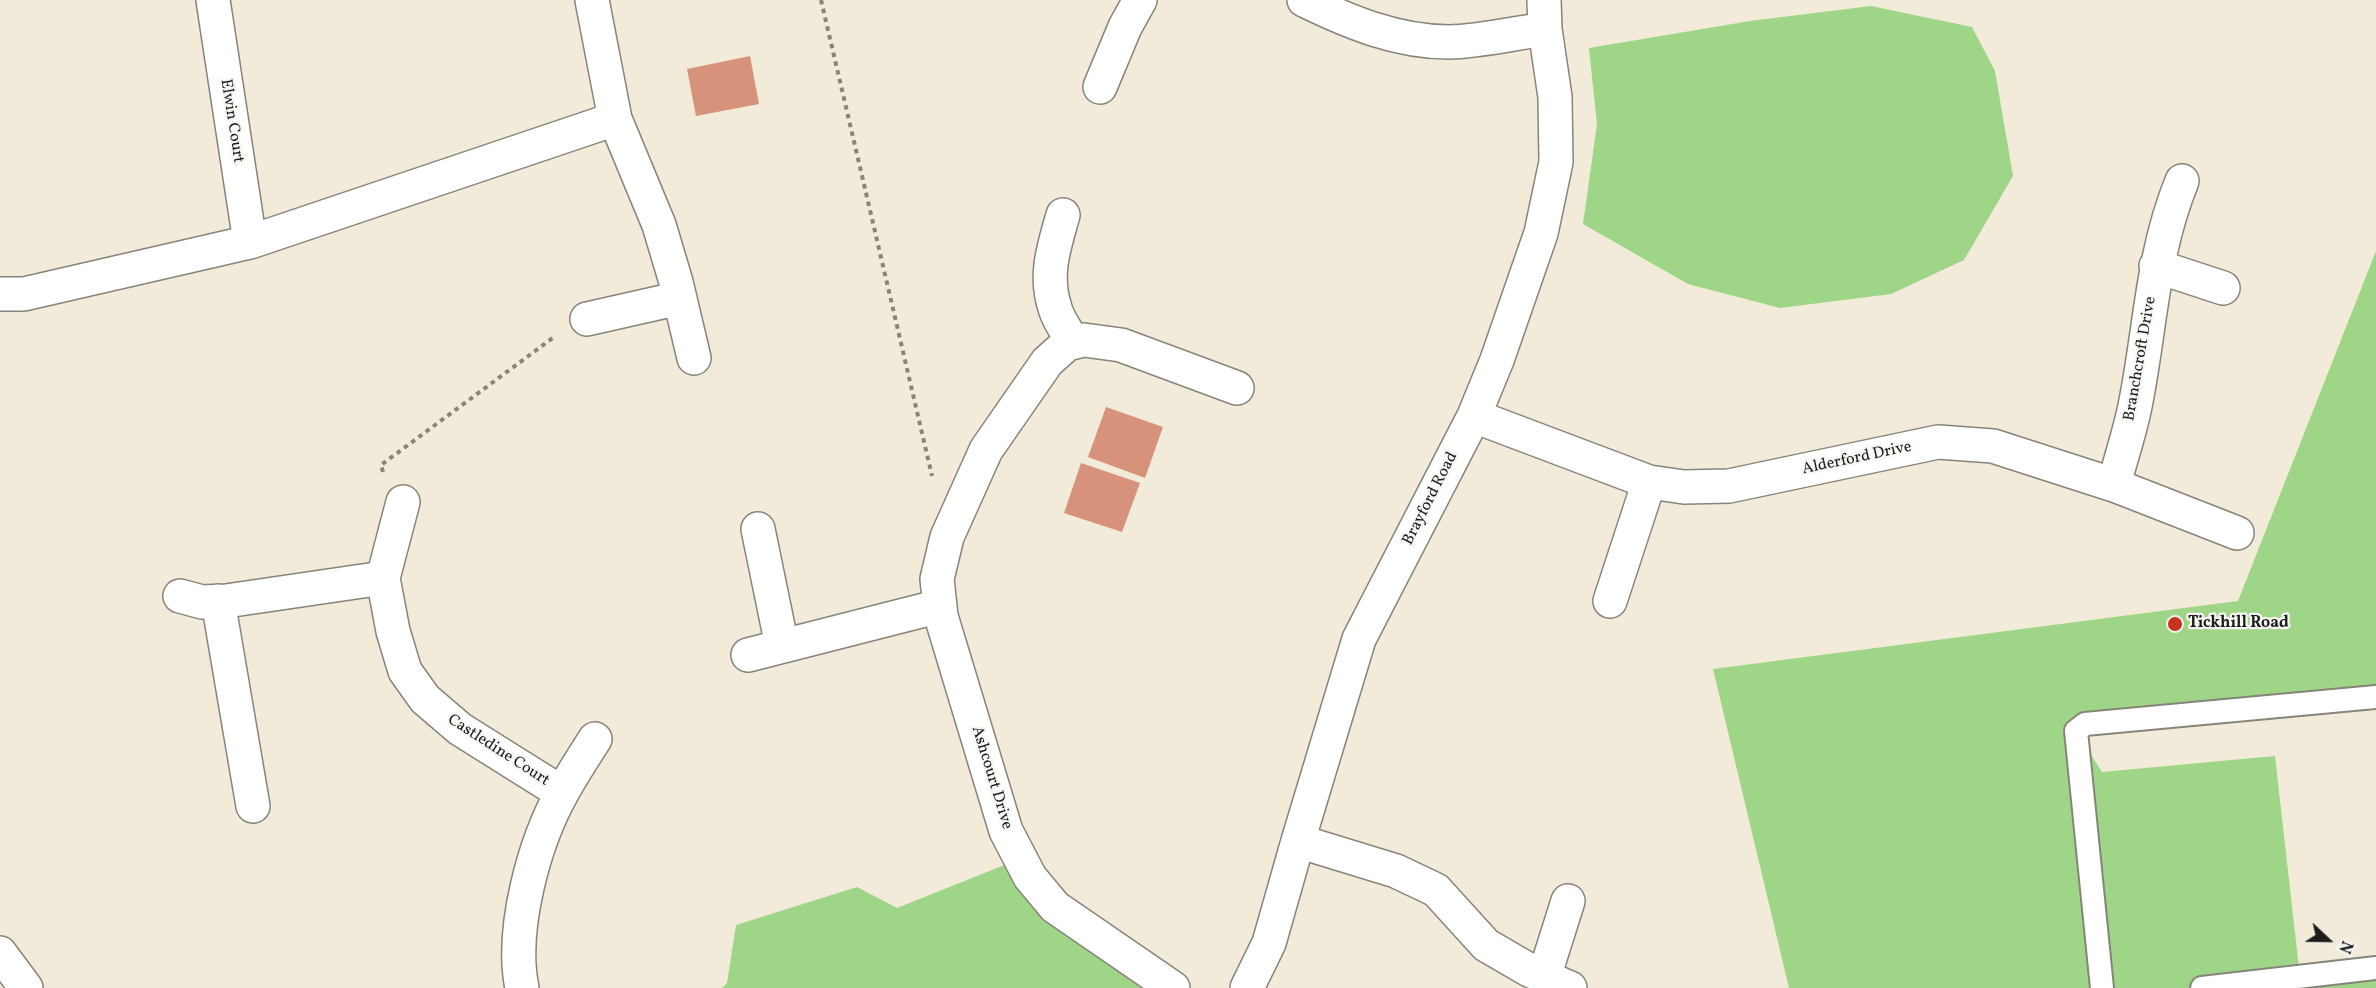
<!DOCTYPE html>
<style>
body{margin:0}
#map{position:relative;width:2376px;height:988px;overflow:hidden;background:#f2ebd9;font-family:Vollkorn,serif}
canvas{display:block}
.north{position:absolute;left:2298px;top:910px;width:60px;height:60px;-webkit-text-stroke:4px #f6f6f2;paint-order:stroke;rotate:112deg;font-size:16px;font-weight:700;line-height:24px;text-align:center;color:#1c1c1c}
.north::after{content:'';display:block;margin:auto;width:21px;height:27px;background:#1c1c1c;clip-path:polygon(50% 0,100% 100%,50% 72%,0 100%)}
</style>
<div id="map">
<canvas width="2376" height="988"></canvas>
<div class="north">N</div>
</div>
<script>
const ctx = document.querySelector('canvas').getContext('2d');
ctx.lineJoin = 'round';
function fillPath(path, color) { ctx.fillStyle = color; ctx.fill(path, 'evenodd'); }
function trace(path, color, width, dash) { ctx.strokeStyle = color; ctx.lineWidth = width; ctx.lineCap = dash ? 'butt' : 'round'; ctx.setLineDash(dash || []); ctx.stroke(path); }
function label(font, color, halo, rows, align = 'center') {
  ctx.font = font + ' Vollkorn,serif'; ctx.lineWidth = 4.5; ctx.setLineDash([]); ctx.textBaseline = 'middle'; ctx.strokeStyle = halo; ctx.fillStyle = color; for (const [text, x, y, turn = 0] of rows) {
    ctx.save(); ctx.translate(x, y); ctx.rotate((+turn || 0) * Math.PI / 180); ctx.textAlign = isNaN(turn) ? turn : align; if (halo) ctx.strokeText(text, 0, 0); ctx.fillText(text, 0, 0); ctx.restore();
  }
}
const green = new Path2D(`
 M1871 6 1972 27 1995 71 2013 176 1964 260 1891 294 1780 308 1688 284 1583 224 1597 124 1589 48 1750 21Z
 M2376 251V700L2076 731 2102 772 2275 756 2299 968 2376 965V988H1789L1713 669 2238 601Z
 M1012 862 1156 988H722L727 983 736 925 857 887 897 908Z`);
const building = new Path2D(`
 M750 56 759 104 696 116 687 69Z
 M1106 407 1163 427 1145 478 1088 457Z
 M1081 463 1140 483 1122 532 1064 513Z`);
const path = new Path2D(`
 M821 0 932 476
 M383 472 381 465 554 337`);
const lane = new Path2D(`
 M2102 988 2076 731 2085 724 2376 697
 M2202 988 2376 968`);
const street = new Path2D(`
 M213 0 250 242
 M592 0 615 119 659 225 676 282 694 358
 M1304 0C1349 22 1397 42 1449 42 1477 42 1516 33 1545 29
 M1100 87 1125 27 1140 0
 M1063 215C1054 247 1044 275 1055 308 1058 320 1067 331 1073 342
 M2156 266 2223 288
 M0 294H24L250 242 615 119
 M587 319 680 298
 M1474 416 1649 482 1684 487 1729 486 1938 442 1993 446 2114 485 2237 533
 M2114 485C2121 457 2131 429 2136 401 2151 324 2152 255 2182 181
 M403 502 383 578 393 631 405 671 425 699 460 729 562 793
 M758 529 782 646
 M180 596 202 602 226 601 383 578
 M218 601 253 806
 M1610 601 1649 482
 M748 655 940 606
 M1298 841 1396 871 1436 890 1486 945 1529 970 1570 988
 M0 953 26 988
 M1544 977 1568 901
 M522 988C510 930 534 842 563 791 573 773 584 756 595 739
 M1173 988 1055 907 1030 877 1006 831 941 616 937 579 947 537 986 450 1047 362 1067 344 1084 340 1121 345 1237 388
 M1247 988 1269 943 1298 841 1359 639 1474 416 1497 360 1541 233 1556 162 1555 97 1545 29 1544 0`);
const markers = [
 [2175,624,8,"#c8321e"]
];
const streetNames = [
 ["Elwin Court",231,121,81],
 ["Branchcroft Drive",2141,359,-80],
 ["Alderford Drive",1857,459,-12],
 ["Brayford Road",1431,499,-63],
 ["Castledine Court",498,751,33],
 ["Ashcourt Drive",991,778,73]
];
const poiNames = [
 ["Tickhill Road",2188,624]
];
fillPath(green, '#9fd587');
fillPath(building, '#d6927a');
trace(lane, '#87847a', 26);
trace(street, '#87847a', 36);
trace(path, '#87847a', 4, [4.5, 4.5]);
trace(lane, '#fff', 22);
trace(street, '#fff', 33);
for (const [x, y, r, color] of markers) { const dot = new Path2D(); dot.arc(x, y, r, 0, 2 * Math.PI); ctx.fillStyle = color; ctx.fill(dot); trace(dot, '#f6f6f2', 2); }
label('16px', '#1c1c1c', '#f6f6f2', streetNames);
label('bold 16px', '#1c1c1c', '#f6f6f2', poiNames, 'left');
</script>
